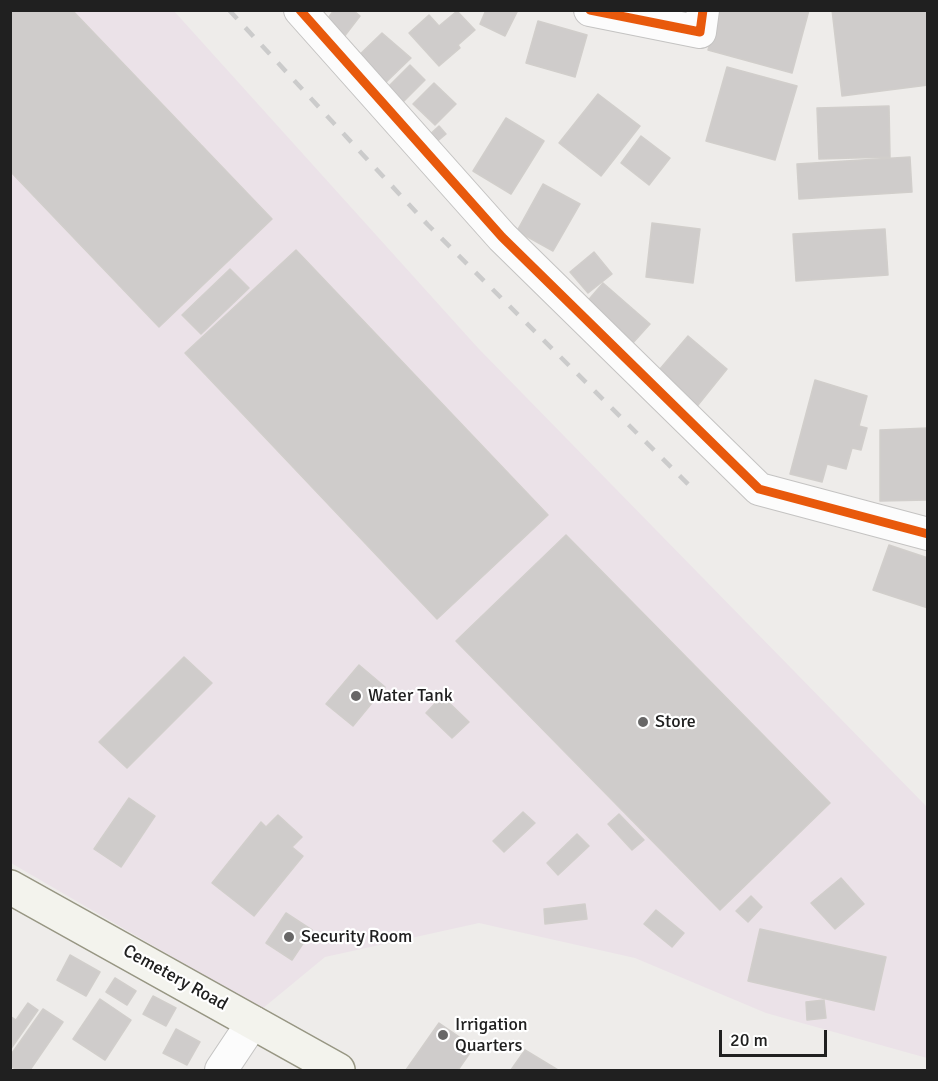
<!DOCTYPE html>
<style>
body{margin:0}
#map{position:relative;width:938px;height:1081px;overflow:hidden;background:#eeecea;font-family:Signika,sans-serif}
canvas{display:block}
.frame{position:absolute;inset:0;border:12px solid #202020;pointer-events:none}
.scale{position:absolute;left:719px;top:1030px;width:108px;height:27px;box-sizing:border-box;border:3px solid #202020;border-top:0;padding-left:8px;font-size:18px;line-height:21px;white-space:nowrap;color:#202020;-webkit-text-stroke:4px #fff;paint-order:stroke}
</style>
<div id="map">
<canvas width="938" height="1081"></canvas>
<div class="frame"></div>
<div class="scale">20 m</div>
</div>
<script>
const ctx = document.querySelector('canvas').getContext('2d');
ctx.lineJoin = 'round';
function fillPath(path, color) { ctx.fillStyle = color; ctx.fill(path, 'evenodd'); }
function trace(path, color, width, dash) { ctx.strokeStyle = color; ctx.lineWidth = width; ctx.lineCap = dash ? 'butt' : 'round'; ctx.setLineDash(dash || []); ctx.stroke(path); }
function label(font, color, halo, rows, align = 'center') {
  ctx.font = font + ' Signika,sans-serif'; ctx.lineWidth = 4.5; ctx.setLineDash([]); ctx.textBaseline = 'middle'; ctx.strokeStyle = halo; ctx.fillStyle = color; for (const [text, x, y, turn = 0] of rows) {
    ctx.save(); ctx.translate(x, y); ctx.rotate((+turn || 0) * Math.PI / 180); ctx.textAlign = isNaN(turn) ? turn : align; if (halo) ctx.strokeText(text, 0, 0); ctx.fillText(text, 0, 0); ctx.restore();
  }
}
const industrial = new Path2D(`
 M11 11H174L478 348 927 807V1058L766 1013 635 958 479 923 325 957 262 1009 11 863Z`);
const building = new Path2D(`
 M10 10H72L272 219 159 327 10 171Z
 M334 10H353L360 16 340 42 321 28Z
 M486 10H518L505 36 480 24Z
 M719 10H809L792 73 708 50Z
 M832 10H928V85L842 96Z
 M457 11 475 30 458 45 460 48 439 66 409 33 429 15 439 26Z
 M538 21 587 35 575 77 526 63Z
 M382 33 411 58 381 87 354 60Z
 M410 65 425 80 403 102 388 87Z
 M727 67 797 86 775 160 706 141Z
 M434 83 456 104 435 125 413 104Z
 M598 94 640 126 601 176 559 143Z
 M889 106 890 157 819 159 817 108Z
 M506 118 544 141 511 194 473 171Z
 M439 126 446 134 434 144 427 137Z
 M641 136 670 158 649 185 621 163Z
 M910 157 912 192 799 199 797 164Z
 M543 184 580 204 553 251 517 231Z
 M652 223 700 229 693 283 646 277Z
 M885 229 888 275 796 281 793 234Z
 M296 250 548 515 437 619 185 353Z
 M594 252 612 274 588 293 570 272Z
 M230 269 249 288 201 334 182 315Z
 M603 283 650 324 631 345 585 304Z
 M688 336 727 369 694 410 654 376Z
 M815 380 867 396 859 426 867 428 861 450 852 448 846 469 827 464 822 482 790 474Z
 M928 428V500L880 501V430Z
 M566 535 830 803 720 910 456 641Z
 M889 545 928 558V608L873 590Z
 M184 657 212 683 127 768 99 742Z
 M359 665 385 687 353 726 326 704Z
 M442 696 469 722 452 738 426 713Z
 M129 798 155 816 121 867 94 849Z
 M523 812 535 823 504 852 493 841Z
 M619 814 644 840 632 850 608 824Z
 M278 815 302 837 292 847 303 856 254 916 212 883 261 822 266 827Z
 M577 834 589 846 558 875 547 863Z
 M841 878 864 904 835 929 811 903Z
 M751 896 762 907 748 922 736 911Z
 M585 904 587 919 545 924 544 909Z
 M656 910 684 933 672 947 644 924Z
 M286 913 312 930 292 960 266 943Z
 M760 929 886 957 874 1010 748 981Z
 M70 955 100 972 86 996 57 980Z
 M115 978 136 991 127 1005 106 992Z
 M153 996 176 1008 166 1026 143 1014Z
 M100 999 131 1020 105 1060 73 1039Z
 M824 1000 826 1018 807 1020 806 1002Z
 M28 1003 38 1010 10 1050V1016L16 1020Z
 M43 1009 63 1022 30 1070H18L10 1066V1056Z
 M439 1023 474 1047 458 1070H406Z
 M176 1029 200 1042 187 1065 163 1053Z
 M525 1050 558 1070H511Z`);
const minor = new Path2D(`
 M300 10 502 237 759 489 928 534
 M590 10 700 32 703 10
 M221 1070 253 1022`);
const secondary = new Path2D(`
 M10 887 338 1070`);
const rail = new Path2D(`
 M229 10 428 225 691 487`);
const cycleway = new Path2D(`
 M300 10 502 237 759 489 928 534
 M590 10 700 32 703 10`);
const markers = [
 [356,696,6,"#686767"],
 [643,722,6,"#686767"],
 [289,937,6,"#686767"],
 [443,1035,6,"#686767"]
];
const poiNames = [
 ["Water Tank",368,696],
 ["Store",655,722],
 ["Security Room",301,937],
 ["Irrigation",455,1025],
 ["Quarters",455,1046]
];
const streetNames = [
 ["Cemetery Road",175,978,29]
];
fillPath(industrial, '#ebe2e8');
fillPath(building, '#cfcccb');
trace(building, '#d1cecb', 1.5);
trace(minor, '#c4c3c2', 34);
trace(secondary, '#979683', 36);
trace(minor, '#fcfcfc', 32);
trace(secondary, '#f3f3ed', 33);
trace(rail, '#cbcbcb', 4.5, [12, 12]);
trace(cycleway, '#e8590c', 9);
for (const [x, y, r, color] of markers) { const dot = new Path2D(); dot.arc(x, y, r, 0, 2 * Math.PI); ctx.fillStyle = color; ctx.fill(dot); trace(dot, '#fff', 2); }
label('18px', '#202020', '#fff', poiNames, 'left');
label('18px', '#202020', '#fff', streetNames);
</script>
